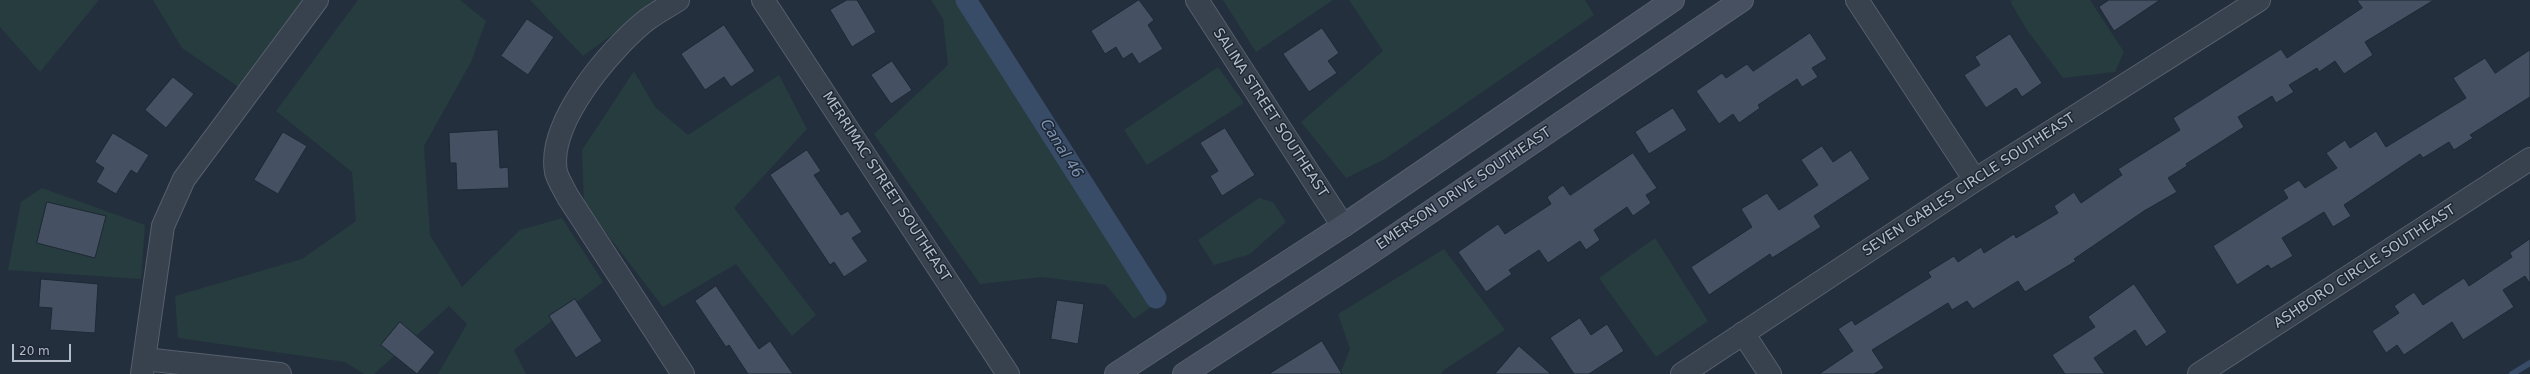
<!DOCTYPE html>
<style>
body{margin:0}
#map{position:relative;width:2530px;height:374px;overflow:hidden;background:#242f3e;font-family:"DejaVu Sans",sans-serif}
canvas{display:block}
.scale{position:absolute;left:12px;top:344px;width:59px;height:18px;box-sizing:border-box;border:2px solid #b4bcc9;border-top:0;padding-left:5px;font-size:12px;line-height:14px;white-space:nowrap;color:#b4bcc9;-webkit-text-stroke:3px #1d2633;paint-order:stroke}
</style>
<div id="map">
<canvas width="2530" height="374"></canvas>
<div class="scale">20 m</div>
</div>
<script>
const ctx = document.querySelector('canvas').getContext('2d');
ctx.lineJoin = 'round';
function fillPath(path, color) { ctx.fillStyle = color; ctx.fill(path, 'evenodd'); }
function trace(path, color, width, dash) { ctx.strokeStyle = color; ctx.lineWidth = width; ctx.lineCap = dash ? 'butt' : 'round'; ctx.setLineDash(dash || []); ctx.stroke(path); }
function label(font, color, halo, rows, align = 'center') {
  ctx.font = font + ' "DejaVu Sans",sans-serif'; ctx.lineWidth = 3; ctx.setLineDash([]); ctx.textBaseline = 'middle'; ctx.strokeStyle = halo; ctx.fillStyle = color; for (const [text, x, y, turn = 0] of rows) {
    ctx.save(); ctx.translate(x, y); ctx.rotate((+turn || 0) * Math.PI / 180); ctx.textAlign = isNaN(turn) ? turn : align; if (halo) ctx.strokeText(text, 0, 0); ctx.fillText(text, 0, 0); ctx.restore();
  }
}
const green = new Path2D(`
 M0 0H99L40 72 0 27Z
 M153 0H303L240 88 182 48Z
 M358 0H460L486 21 471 62 424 146 430 235 462 287 520 230 562 218 603 282 514 350 526 374H438L467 324 449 306 374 374H364L345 362 178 338 175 296 302 259 356 221 352 172 276 111Z
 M530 0H660L583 56Z
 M931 0H957L1151 307 1134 319 1106 285 1042 277 980 284 874 134 948 65 943 19Z
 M1223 0H1333L1256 52Z
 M1349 0H1585L1594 15 1385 159 1346 178 1301 122 1383 51Z
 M2013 0H2090L2124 52 2115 72 2063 78 2027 30 2010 1Z
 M1218 67 1244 103 1147 165 1124 130Z
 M634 71 655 107 688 135 779 75 807 129 734 208 816 315 792 336 736 264 663 307 584 204 582 150Z
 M42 188 145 225 141 279 8 270 21 202Z
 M1259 198 1273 202 1286 222 1250 254 1214 265 1198 240Z
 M1655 238 1708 321 1656 357 1599 278Z
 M1444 249 1505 330 1444 370 1441 374H1340L1350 349 1338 314Z`);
const stream = new Path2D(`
 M2512 374 2530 363`);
const canal = new Path2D(`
 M966 0 1156 298`);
const building = new Path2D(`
 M847 0H857L876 32 852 47 830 10Z
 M1139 0 1154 20 1148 25 1163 49 1139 64 1132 53 1123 59 1116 47 1105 54 1091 31Z
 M2109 0H2160L2114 31 2099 7Z
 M2357 0H2434L2365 42 2373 55 2344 74 2335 61 2319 72 2317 68 2289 85 2294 92 2276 103 2272 96 2238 117 2244 127 2186 164 2187 166 2168 178 2177 192 2144 211 2074 259 2076 261 2025 292 2018 281 1973 309 1967 301 1952 310 1948 303 1872 350 1884 368 1874 374H1819L1853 351 1838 329 1852 320 1855 325 1931 277 1928 272 1954 256 1958 262 1981 247 1984 253 2014 234 2016 238 2058 213 2054 206 2074 192 2081 203 2122 175 2118 169 2180 130 2173 118 2281 49 2287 58 2362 8Z
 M527 19 554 37 528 75 501 56Z
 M724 25 755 71 731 87 724 77 705 90 681 54Z
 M1322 28 1339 53 1328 61 1337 73 1309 92 1283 54Z
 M1810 33 1827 59 1812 68 1818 77 1802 87 1797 79 1758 105 1760 108 1739 123 1733 114 1719 124 1696 91 1722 73 1726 78 1747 64 1753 71Z
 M2010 34 2042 83 2022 97 2016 88 1986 108 1964 75 1980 65 1975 57Z
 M2530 50V97L2470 135 2473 138 2454 150 2449 142 2423 158 2420 154 2344 205 2351 216 2333 227 2324 212 2282 238 2293 256 2271 269 2268 265 2237 285 2213 246 2288 198 2283 190 2299 180 2305 188 2337 168 2326 153 2345 140 2350 148 2376 131 2386 147 2466 98 2453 78 2485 58 2495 73Z
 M892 61 912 90 891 104 871 75Z
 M173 77 194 94 166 128 145 110Z
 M1673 108 1687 130 1649 154 1635 132Z
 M1225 128 1255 175 1222 196 1210 176 1218 171 1200 143Z
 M498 130 500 168 508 167 509 188 457 190 456 163H450L449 133Z
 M283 132 307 146 278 194 254 180Z
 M113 133 149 155 137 174 131 170 116 194 96 182 104 168 95 162Z
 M1822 146 1833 162 1851 150 1870 179 1814 216 1821 227 1772 258 1770 254 1709 295 1691 267 1752 227 1741 209 1767 193 1779 210 1818 185 1801 160Z
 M807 150 821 171 814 175 841 215 848 211 862 232 852 238 868 261 844 277 834 262 830 265 770 175Z
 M1633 153 1657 188 1646 195 1651 203 1633 216 1627 207 1594 230 1600 240 1586 250 1580 241 1548 263 1539 250 1509 270 1512 274 1486 292 1458 252 1498 224 1505 234 1551 204 1547 197 1563 185 1570 195Z
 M47 202 106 216 95 258 37 243Z
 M2530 239V284L2525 276 2503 290 2514 307 2463 340 2452 322 2404 355 2397 345 2386 353 2372 331 2399 313 2394 306 2414 292 2423 305 2464 278 2469 286 2512 257 2510 253Z
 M41 279 98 284 95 333 50 330 52 308 39 307Z
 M2134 284 2167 332 2146 347 2135 330 2094 358 2105 374H2065L2052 355 2095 327 2088 317Z
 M716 286 759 349 770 341 793 374H748L729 345 726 347 695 301Z
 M575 299 602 341 576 358 549 316Z
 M1057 300 1084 304 1078 344 1051 339Z
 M1580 318 1591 335 1607 324 1624 351 1589 374H1574L1550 338Z
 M400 322 435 352 417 374 381 345Z
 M1322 341 1342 374H1269Z
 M1519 346 1551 374H1495Z`);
const street = new Path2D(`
 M678 0C667 7 654 14 644 22 609 51 547 123 556 172 558 180 564 189 568 197L683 374
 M763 0 1008 374
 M1197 0 1343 226
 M1857 0 1975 180
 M1743 333 1770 374
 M144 359 280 374
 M142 374 163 226 184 179 317 0
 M1682 374 1975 180 2259 0
 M2199 374 2530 159`);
const secondary = new Path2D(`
 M1116 374 1343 226 1673 0
 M1184 374 1364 257 1742 0`);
const streetNames = [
 ["SALINA STREET SOUTHEAST",1270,113,57],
 ["SEVEN GABLES CIRCLE SOUTHEAST",1969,185,-33],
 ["MERRIMAC STREET SOUTHEAST",886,187,57],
 ["EMERSON DRIVE SOUTHEAST",1464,189,-34],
 ["ASHBORO CIRCLE SOUTHEAST",2365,267,-33]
];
const waterNames = [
 ["Canal 46",1061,149,58]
];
fillPath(green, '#263c3f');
trace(stream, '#394c67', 6);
trace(canal, '#394c67', 21);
fillPath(building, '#455162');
trace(building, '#1f2835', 1);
trace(street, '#565f6c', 24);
trace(secondary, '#565f6c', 24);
trace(street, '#38414e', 22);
trace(secondary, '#465061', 22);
label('14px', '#b4bcc9', '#1d2633', streetNames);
label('italic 15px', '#7c92b1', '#1d2633', waterNames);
</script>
